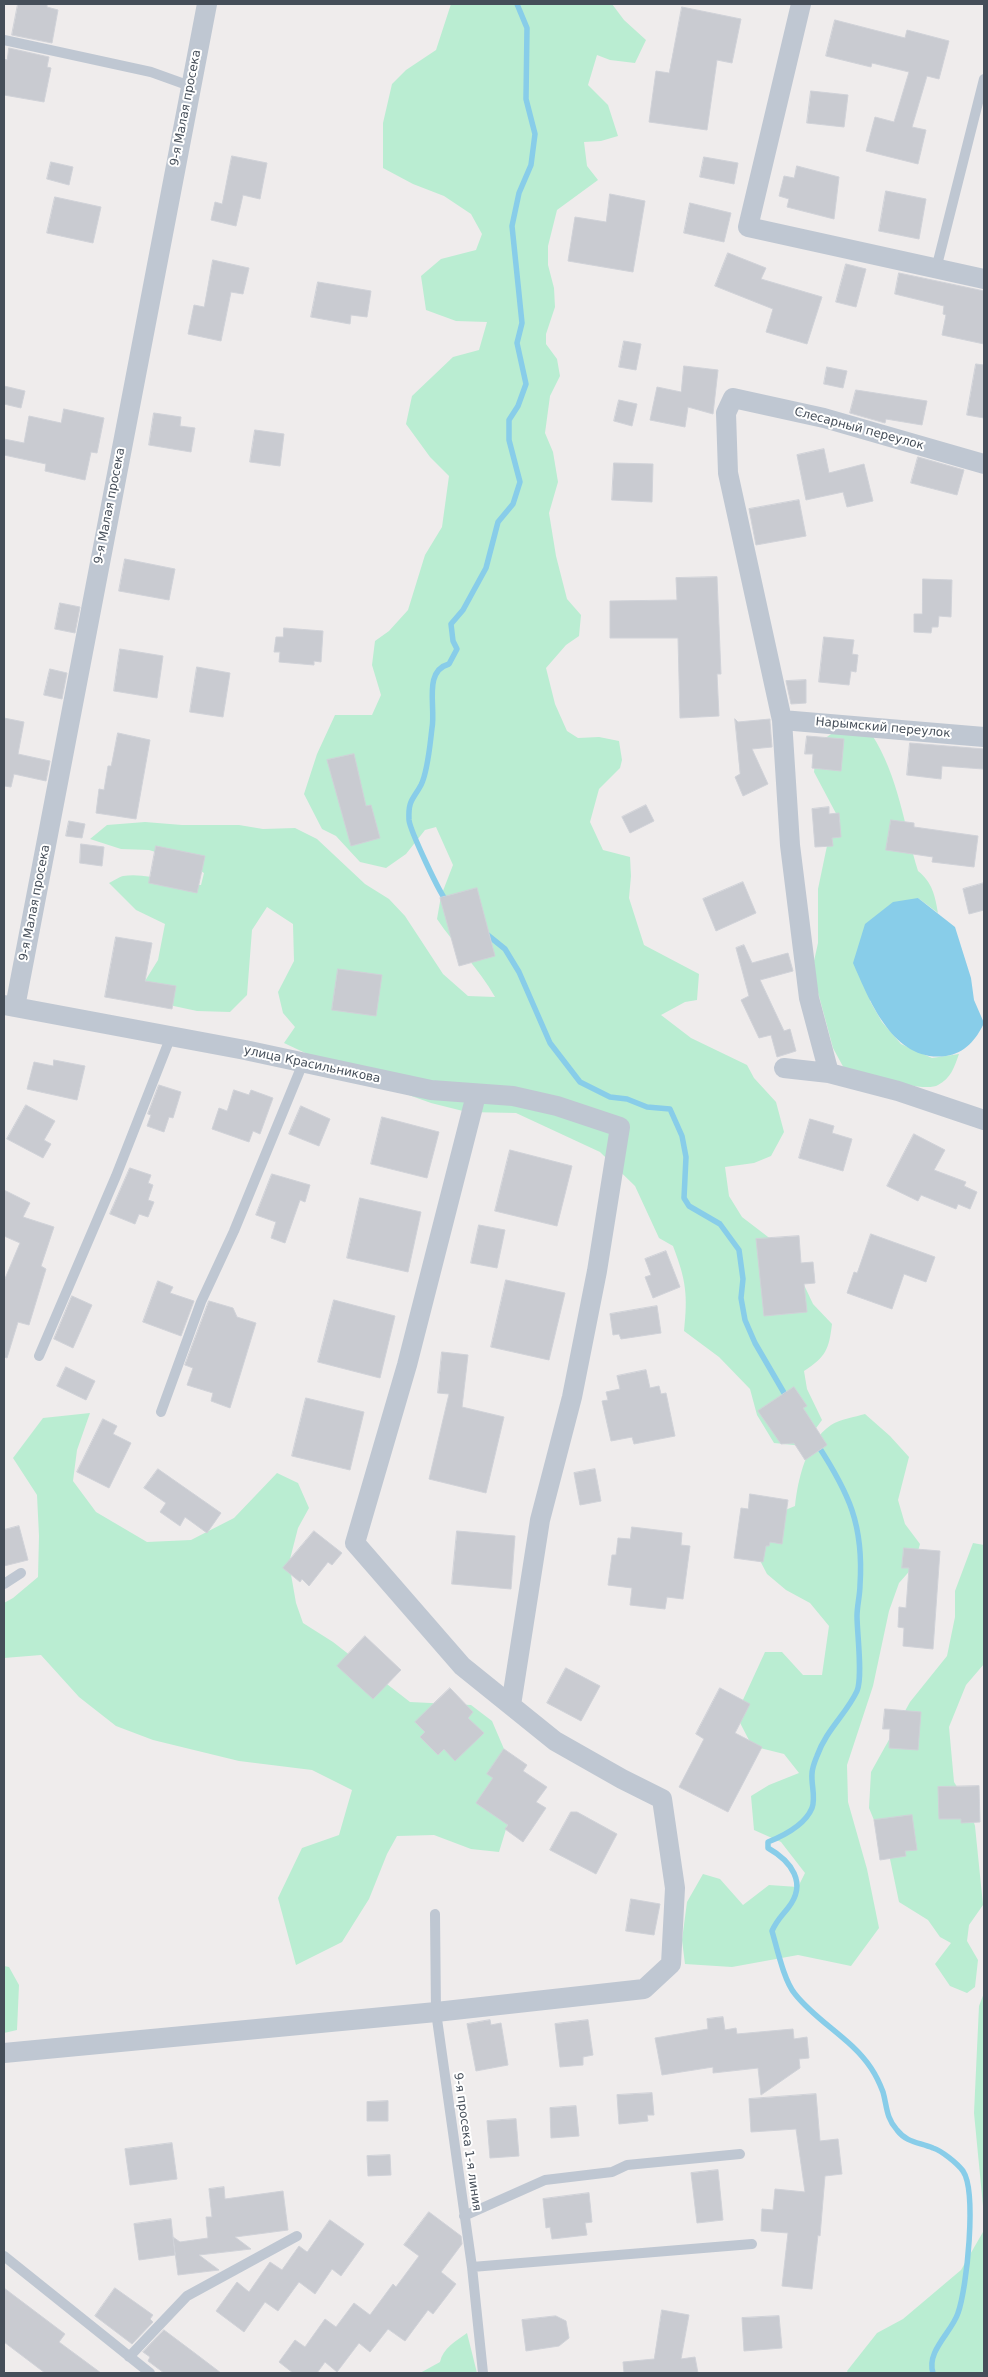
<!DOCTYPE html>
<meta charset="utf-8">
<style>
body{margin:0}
#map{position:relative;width:988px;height:2377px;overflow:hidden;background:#efecec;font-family:"DejaVu Sans",sans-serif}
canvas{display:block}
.frame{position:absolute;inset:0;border:5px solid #454e59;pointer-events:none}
</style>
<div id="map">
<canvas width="988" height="2377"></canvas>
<div class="frame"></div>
</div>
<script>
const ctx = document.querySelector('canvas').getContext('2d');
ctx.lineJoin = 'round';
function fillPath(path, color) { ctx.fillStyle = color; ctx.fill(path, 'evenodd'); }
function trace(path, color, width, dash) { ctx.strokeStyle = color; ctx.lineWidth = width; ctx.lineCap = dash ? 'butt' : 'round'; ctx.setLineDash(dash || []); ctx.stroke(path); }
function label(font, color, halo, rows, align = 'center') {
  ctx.font = font + ' "DejaVu Sans",sans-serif'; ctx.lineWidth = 4; ctx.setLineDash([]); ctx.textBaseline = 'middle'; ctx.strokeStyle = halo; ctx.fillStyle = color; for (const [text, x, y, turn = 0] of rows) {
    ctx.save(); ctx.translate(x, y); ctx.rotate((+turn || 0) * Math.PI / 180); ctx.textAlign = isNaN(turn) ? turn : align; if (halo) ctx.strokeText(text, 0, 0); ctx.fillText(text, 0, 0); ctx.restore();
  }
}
const green = new Path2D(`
 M451 4H612L624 20 646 40 635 63 610 60 597 55 588 85 608 105 618 136 601 141 584 142 587 166 598 180 557 210 548 246V265L554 288 555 307 546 334V344L557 359 560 376 550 396 545 433 553 452 558 482 549 513 556 556 567 599 581 615 579 636 566 645 546 668 555 704 567 731 578 738 599 737 619 741 622 760 620 768 599 789 590 822 603 850 630 857 631 876 629 898 644 945 699 974 697 1000 685 1002 661 1015 691 1038 747 1065 754 1078 776 1102 784 1132 771 1156 754 1163 725 1167 729 1196 742 1217 789 1253 813 1304 832 1324C829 1349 826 1357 804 1371L807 1389 822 1420 803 1446 774 1443 757 1415 750 1389 719 1357 684 1331C688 1295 686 1280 673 1246L659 1238 635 1186 600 1152 516 1113 467 1112 431 1103 350 1074 284 1043 295 1027 283 1013 278 992 294 961 293 924 267 907 252 930 247 995 230 1012 197 1011 169 1005 145 981 158 960 165 924 136 910 109 883C113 881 119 877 123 876 148 872 176 885 201 885L204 873 185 861 149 850 121 849 90 839 107 825 145 822 182 825H239L263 829 295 828 317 839 365 884 389 899 405 916 443 974 468 996 495 997C479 968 455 946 437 919L441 896 453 865 436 827 425 830 406 854 386 868 360 862 336 836 322 829 304 794 317 754 335 715H372L381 695 372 665 375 641 389 631 408 610 425 555 442 527 449 476 430 457 406 424 412 396 453 357 479 350 487 322 456 321 426 310 421 276 441 259 476 250 482 234 471 214 444 196 413 184 383 168V123L392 84 406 70 436 50Z
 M841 727 872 735C898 775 904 825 918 871 932 882 935 895 938 913L918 898 870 1001 882 1022 901 1044 932 1058 959 1054C954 1068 951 1078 938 1085 925 1093 864 1075 846 1072L833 1048 816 985 814 961 818 943V889L828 841 840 821 814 772 817 744Z
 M90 1413 77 1450 73 1481 96 1512 147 1542 191 1540 234 1518 277 1473 298 1483 309 1508 298 1528 289 1563 296 1603 303 1623 333 1642 410 1702 471 1705 492 1721 513 1770 515 1800 499 1852 471 1849 434 1835 397 1836 387 1854 369 1899 342 1942 296 1965 278 1898 302 1848 339 1835 352 1790 312 1770 239 1761 153 1740 116 1726 79 1697 41 1655 4 1658V1603L13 1598 38 1577 39 1536 37 1495 13 1458 43 1418Z
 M865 1414 890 1436 909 1457 898 1500 905 1524 920 1544 914 1566 899 1583 889 1611 873 1686 847 1765 848 1802 867 1869 879 1928 851 1966 798 1955 732 1967 685 1964 682 1940 687 1902 703 1874 720 1879 743 1905 769 1885 798 1887 805 1873 781 1842 754 1830 751 1796 769 1785 799 1773 784 1754 752 1746 736 1715 765 1652H782L803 1675H822L829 1626 810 1603 786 1590 767 1574 754 1549 761 1520 795 1506C798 1479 806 1442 831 1425 840 1419 855 1417 865 1414Z
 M973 1543 984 1545V1664L966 1685 949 1727 954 1782 969 1806 975 1826 983 1905 969 1925 967 1941 978 1960 975 1987 967 1993 950 1986 935 1964 951 1943 940 1937 928 1920 899 1902 890 1859 869 1808 871 1772 910 1702 947 1656 955 1617V1591Z
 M4 1966 9 1967 19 1985 17 2030 4 2033Z
 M984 1993V2373H848L847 2371 877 2333 903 2319 961 2270 983 2232V2206L974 2113 979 2006Z
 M467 2333 477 2373H420L440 2362C443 2348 456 2341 467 2333Z`);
const water = new Path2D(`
 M918 898 955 927 971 978 974 1000 984 1023C976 1040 965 1053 946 1056 894 1063 870 1002 853 963L865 924 893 902Z`);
const stream = new Path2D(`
 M448 903C440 895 410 830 409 820 408 800 413 800 421 785 428 771 430 744 432 728 436 707 423 671 449 664L457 649 453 641 451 624 463 610 486 568 498 522 513 504 520 482 509 440V420L518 406 526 384 517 343 522 323 512 226 519 193 531 165 535 134 526 99 527 28 517 4
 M484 932 505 949 519 972 550 1043 580 1082 610 1097 627 1099 647 1107 670 1109 682 1136 686 1157 684 1198 689 1206 720 1224 739 1250 743 1279 741 1298 745 1320 755 1343 787 1398
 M817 1444C849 1493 864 1525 860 1585 860 1595 857 1606 857 1616 857 1633 863 1677 857 1691 847 1713 826 1730 817 1756 815 1761 812 1768 812 1774 811 1784 816 1798 812 1808 805 1825 783 1836 768 1842V1848C791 1861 808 1883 788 1908 781 1917 777 1920 772 1931 777 1948 784 1981 795 1994 817 2022 851 2038 871 2068 875 2074 880 2084 883 2092 887 2106 886 2118 897 2130 907 2143 919 2142 933 2148 942 2151 957 2163 963 2171 977 2192 967 2288 958 2313 952 2332 926 2351 933 2373`);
const building = new Path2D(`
 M18 4H47V7L58 10 52 43 12 35Z
 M682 7 741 19 732 63 717 60 707 130 649 122 656 71 669 73Z
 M835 20 905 38 907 30 949 41 939 79 927 76 912 127 926 130 918 164 866 151 875 117 894 122 909 72 872 63 871 67 826 56Z
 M9 48 49 57 47 67 51 68 44 102 4 95V59L7 60Z
 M811 91 848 95 844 127 807 123Z
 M232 156 267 163 260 199 243 195 236 226 211 220 215 202 222 204Z
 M704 157 738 163 734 184 700 177Z
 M51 162 73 167 69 185 47 179Z
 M797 166 839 177 834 219 787 207 789 199 779 196 784 176 794 178Z
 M886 191 926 199 919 239 879 231Z
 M610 194 645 201 633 272 568 261 575 217 606 222Z
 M55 197 101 207 93 243 47 233Z
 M690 203 731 213 724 242 684 233Z
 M728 253 766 268 761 279 822 297 807 344 766 332 773 309 715 286Z
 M213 260 249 268 243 294 231 292 221 341 188 334 194 305 204 307Z
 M846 264 866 269 856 307 836 302Z
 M899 273 984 291V344L942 335 946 315 943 314 944 306 895 294Z
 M318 282 371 291 367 317 351 315 350 324 311 317Z
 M624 341 641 344 636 370 619 367Z
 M976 364 984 365V418L967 415Z
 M684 366 718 370 713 414 688 407 685 427 650 420 657 387 681 392Z
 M827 367 847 371 843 388 824 384Z
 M4 386 25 391 21 408 4 404Z
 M856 390 927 401 922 425 886 419 885 423 850 413Z
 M619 400 637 404 632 426 614 421Z
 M64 409 104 418 97 453 91 452 85 480 45 471 46 464 4 455V439L24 443 29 416 61 423Z
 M154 413 181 417 180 426 195 428 191 452 149 445Z
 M255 430 284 434 280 466 250 462Z
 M824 449 829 473 864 464 873 501 847 507 843 492 806 500 797 455Z
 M918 457 964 470 957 495 911 483Z
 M614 463 653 464 652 502 612 500Z
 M799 500 806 536 756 545 749 509Z
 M125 559 175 569 169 600 119 591Z
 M717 577 721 674H717L719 716 680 718 678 638H610V601L677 600 676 578Z
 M923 579 952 580 951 617 939 616 938 627H932L931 633 914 632V614H922Z
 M60 603 80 607 75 633 55 629Z
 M284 628 323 631 321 662 314 661V665L279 662 280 652H274L276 637H283Z
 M824 637 854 640 852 654 858 655 856 672 851 671 849 685 819 682Z
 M120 649 163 656 157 698 114 691Z
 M197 667 230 673 223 717 190 712Z
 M50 669 67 673 62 699 44 695Z
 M806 680V703L791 704 786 681Z
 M4 718 24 722 18 754 50 761 46 781 14 774 11 787 4 786Z
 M735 719 738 722 770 719V722L772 747 752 749 768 784 743 796 735 777 740 774Z
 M118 733 150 740 136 819 96 813 99 789 104 790 108 766H111Z
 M807 736 844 739 841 771 812 768 813 754H805Z
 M910 743 984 749 983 769 942 766 941 779 907 775Z
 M354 754 366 806 371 805 380 838 351 846 327 760Z
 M646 805 654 821 630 833 622 817Z
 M829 807V814L839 813 841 837 832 838 833 846 815 847 812 809Z
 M891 820 914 823V827L978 836 974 867 932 862 933 857 886 850Z
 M69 821 85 824 82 838 66 836Z
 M81 844 104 847 102 866 80 863Z
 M156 846 205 856 197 893 149 883Z
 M743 882 756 913 716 931 703 899Z
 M984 883V910L969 914 963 889Z
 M477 888 495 956 459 966 440 898Z
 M116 937 152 943 145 981 176 986 172 1009 105 997Z
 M744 945 752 963 788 953 793 971 760 980 784 1031 790 1029 796 1051 777 1057 771 1035 759 1038 741 1000 749 996 736 948Z
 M338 969 382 975 376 1016 332 1010Z
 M54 1060 85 1066 77 1100 27 1089 34 1062 53 1066Z
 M159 1085 181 1092 173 1118 169 1117 164 1132 147 1126 151 1115 148 1114Z
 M234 1090 249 1095 251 1090 273 1098 260 1134 253 1131 249 1142 212 1129 219 1108 227 1111Z
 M26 1105 55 1121 44 1140 51 1144 43 1158 7 1139Z
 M301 1106 330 1119 319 1146 289 1134Z
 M382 1117 439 1132 427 1178 371 1164Z
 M810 1119 834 1126 832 1133 852 1139 843 1171 799 1158Z
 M914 1134 945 1150 934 1170 966 1182 964 1186 977 1192 970 1209 958 1204 956 1209 921 1195 918 1201 887 1186Z
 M510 1150 572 1166 557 1226 495 1211Z
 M130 1168 151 1175 148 1183 153 1185 148 1200 154 1202 148 1217 139 1214 135 1224 110 1214Z
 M272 1174 310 1185 305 1202 300 1200 285 1243 271 1238 276 1222 256 1215Z
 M4 1190 30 1203 23 1217 54 1227 41 1266 46 1269 29 1325 18 1322 7 1358 4 1357V1281L20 1243 4 1236Z
 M360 1198 421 1212 408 1272 347 1258Z
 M479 1225 505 1230 497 1268 471 1263Z
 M871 1234 935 1257 926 1282 904 1274 892 1309 847 1293 854 1272 857 1273Z
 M799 1236 801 1263 813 1262 815 1283 804 1284 807 1312 764 1316 756 1239Z
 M666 1251 680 1287 653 1298 645 1277 651 1275 645 1259Z
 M506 1280 565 1293 549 1360 491 1347Z
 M158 1281 173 1287 170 1293 194 1301 181 1336 143 1322Z
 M72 1296 92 1305 73 1348 54 1339Z
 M334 1300 395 1316 380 1378 318 1362Z
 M209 1301 233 1308 237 1317 256 1323 230 1408 211 1401 213 1393 187 1385 193 1368 185 1365Z
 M657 1306 661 1333 621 1339 619 1334 613 1335 610 1314Z
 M442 1352 468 1355 462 1407 504 1417 486 1493 429 1479 449 1394 438 1393Z
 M66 1367 95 1381 86 1400 57 1386Z
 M646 1370 650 1388 659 1386 661 1394 666 1393 675 1436 634 1444 632 1437 611 1441 602 1401 608 1400 606 1392 620 1389 617 1376Z
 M794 1387 807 1406 803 1408 827 1445 805 1460 794 1443 781 1444 758 1411Z
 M306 1398 364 1412 350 1470 292 1456Z
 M103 1419 117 1426 113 1434 131 1443 109 1488 77 1472Z
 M158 1469 221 1513 207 1533 185 1517 180 1526 160 1512 166 1503 144 1488Z
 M595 1469 601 1501 580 1505 574 1473Z
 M750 1494 788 1500 782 1544 770 1542 769 1546H766L763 1562 734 1558 741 1508 748 1509Z
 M19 1526 28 1560 4 1566V1530Z
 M632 1527 682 1533 681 1545 690 1546 683 1599 667 1597 665 1609 630 1605 632 1588 608 1585 612 1555H616L618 1538 630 1539Z
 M314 1531 342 1553 332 1565 328 1562 309 1586 302 1579 300 1582 283 1568Z
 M457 1531 515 1536 511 1589 452 1584Z
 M904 1548 940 1551 933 1649 903 1646 904 1628 898 1627 899 1607 906 1608 909 1568H902Z
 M365 1636 401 1670 373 1699 337 1666Z
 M566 1668 600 1686 581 1721 547 1703Z
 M450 1688 473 1712 468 1718 484 1733 455 1761 444 1749 438 1755 420 1737 425 1732 415 1722Z
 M720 1688 750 1704 735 1733 762 1747 728 1812 679 1787 704 1739 696 1734Z
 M885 1709 921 1712 918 1750 889 1748 890 1729H883Z
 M504 1749 527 1765 523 1771 547 1787 536 1802 546 1808 523 1842 505 1829 508 1825 476 1803 493 1778 487 1774Z
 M979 1786 980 1822 961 1823V1819H939L938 1787Z
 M571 1812H577L617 1834 596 1874 550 1850Z
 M912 1815 917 1850 905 1851 906 1856 880 1860 874 1820Z
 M631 1899 660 1904 654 1935 626 1931Z
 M723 2017 725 2030 736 2028 737 2034 793 2029 794 2039 807 2037 809 2058 799 2059 800 2068 761 2095 758 2068 713 2073V2067L662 2075 655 2038 708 2029 707 2019Z
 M490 2020 491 2025 501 2023 508 2065 476 2071 467 2024Z
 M588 2020 593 2055 583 2057V2065L560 2067 555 2024Z
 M652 2093 654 2115H647L648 2121 619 2124 617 2095Z
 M816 2094 820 2141 838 2139 842 2174 825 2176 820 2236 818 2235 812 2289 782 2286 788 2233 761 2231 762 2209 773 2210 775 2189 805 2192 796 2129 751 2132 749 2099Z
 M388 2101V2121H367V2102Z
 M576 2106 579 2136 551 2138 550 2108Z
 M516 2119 519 2156 490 2158 487 2121Z
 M172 2143 177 2179 130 2185 125 2149Z
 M390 2155 391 2175 368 2176 367 2156Z
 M718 2170 723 2220 697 2223 691 2173Z
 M224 2187 225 2199 283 2191 288 2230 235 2237 251 2249 199 2255 219 2270 178 2275 173 2237 180 2242 208 2238 206 2217H212L209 2189Z
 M589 2193 592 2222 585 2223 587 2235 552 2239 550 2227 546 2228 543 2199Z
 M429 2212 461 2236 462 2244 441 2272 456 2284 433 2314 428 2310 405 2341 388 2329 370 2352 359 2343 337 2372 325 2362 317 2373H293L279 2362 295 2340 305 2347 325 2319 336 2327 354 2303 370 2315 393 2284 396 2287 419 2256 404 2245Z
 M171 2219 175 2255 139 2260 134 2224Z
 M330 2220 364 2244 341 2276 332 2269 315 2294 299 2282 278 2311 265 2302 244 2332 216 2311 237 2282 249 2292 270 2262 282 2270 299 2246 307 2252Z
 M4 2288 65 2334 59 2342 101 2373H45L4 2342Z
 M115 2288 153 2315 150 2319 153 2322 132 2344 95 2316Z
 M662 2310 689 2315 681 2359 695 2357 698 2373H624L623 2362 654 2359Z
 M556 2316 566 2321 569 2338 559 2346 526 2351 522 2320Z
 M779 2316 782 2348 744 2351 742 2318Z
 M164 2330 196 2354 221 2373H164L148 2361 150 2357 143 2352Z`);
const service = new Path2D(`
 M4 40 151 72 190 86
 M936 269 984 79
 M39 1356 116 1176 171 1036
 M161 1412 201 1302 234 1231 303 1063
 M4 1584 21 1573
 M435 1914 436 2012 472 2267 483 2373
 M464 2216 545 2180 612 2172 627 2165 740 2154
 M4 2256 150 2373
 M472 2267 752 2244
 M129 2357 187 2296 297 2236`);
const minor = new Path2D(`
 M801 4 748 227 984 279
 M782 720 984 737
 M4 1005 245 1050 431 1090 513 1096 557 1106 620 1127 597 1271 572 1397 540 1520 511 1705
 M15 1007 207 4
 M784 1068 829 1073 898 1091 984 1120
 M829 1073 809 998 790 845 782 720 728 473 726 413 733 398 824 418 984 464
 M4 2053 436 2012 644 1989 671 1964 675 1888 662 1799 622 1779 555 1741 462 1666 355 1543 407 1365 476 1095`);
const streetNames = [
 ["9-я Малая просека",186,108,-79],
 ["Слесарный переулок",859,429,15],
 ["9-я Малая просека",110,506,-79],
 ["Нарымский переулок",883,728,5],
 ["9-я Малая просека",35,903,-79],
 ["улица Красильникова",312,1065,12],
 ["9-я просека 1-я линия",467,2142,82]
];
fillPath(green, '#baedd2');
fillPath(water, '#88cde9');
trace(stream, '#88cde9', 5.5);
fillPath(building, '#c9cbd1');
trace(building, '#d0d2d8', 1);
trace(service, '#bfc7d2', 10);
trace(minor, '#bfc7d2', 20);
label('12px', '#454e59', '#fff', streetNames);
</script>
